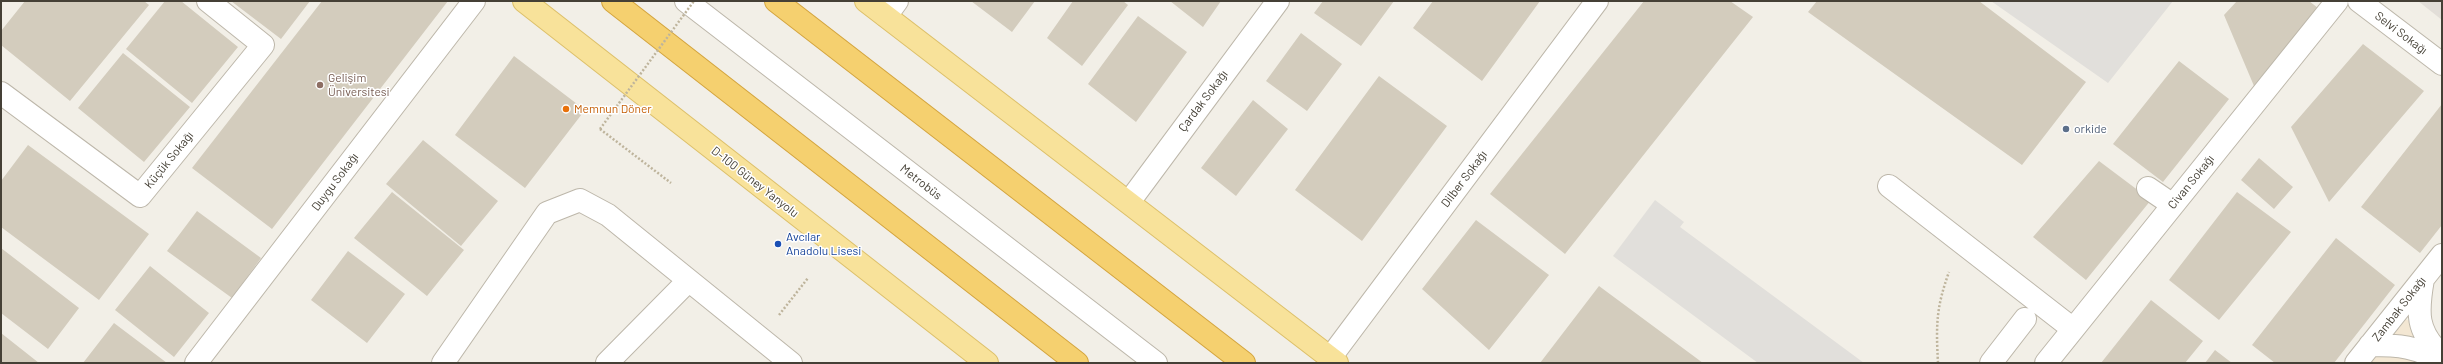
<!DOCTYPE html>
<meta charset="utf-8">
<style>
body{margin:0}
#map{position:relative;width:2443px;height:364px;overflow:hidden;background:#f2efe7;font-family:Barlow,sans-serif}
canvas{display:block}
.frame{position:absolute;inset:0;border:2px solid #454036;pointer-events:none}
</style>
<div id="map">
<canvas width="2443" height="364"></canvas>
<div class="frame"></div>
</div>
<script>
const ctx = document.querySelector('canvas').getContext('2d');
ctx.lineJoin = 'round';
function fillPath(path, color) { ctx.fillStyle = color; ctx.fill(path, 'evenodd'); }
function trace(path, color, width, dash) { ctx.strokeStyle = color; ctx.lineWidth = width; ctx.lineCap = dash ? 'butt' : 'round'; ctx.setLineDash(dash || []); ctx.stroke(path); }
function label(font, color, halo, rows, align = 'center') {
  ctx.font = font + ' Barlow,sans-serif'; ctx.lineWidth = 3; ctx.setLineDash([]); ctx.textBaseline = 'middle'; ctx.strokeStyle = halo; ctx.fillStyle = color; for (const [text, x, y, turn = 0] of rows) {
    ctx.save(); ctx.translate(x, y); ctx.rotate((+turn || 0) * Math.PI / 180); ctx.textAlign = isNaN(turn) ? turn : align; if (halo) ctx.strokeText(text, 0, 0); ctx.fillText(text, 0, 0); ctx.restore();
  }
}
const commercial = new Path2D(`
 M2406 319 2442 346V363H2370Z`);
const industrial = new Path2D(`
 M2418 1H2442V20Z`);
const parking = new Path2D(`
 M1991 1H2173L2108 83Z
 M1655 200 1684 222 1680 227 1864 363H1758L1613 256Z`);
const building = new Path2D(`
 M25 1H144L149 5 70 101 1 45V31Z
 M165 1H181L238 47 192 103 126 49Z
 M231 1H310L281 39Z
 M322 1H448L272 229 192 168Z
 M971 1H1035L1012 32Z
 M1073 1H1123L1128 5 1082 66 1047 38Z
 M1170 1H1221L1203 27Z
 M1323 1H1394L1361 46 1314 13Z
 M1433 1H1540L1482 81 1413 28Z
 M1644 1H1730L1753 17 1565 254 1490 194Z
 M1817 1H1979L2086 82 2022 165 1808 12Z
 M2237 1H2309L2318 8 2254 86 2224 15Z
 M1138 16 1187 52 1136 122 1088 84Z
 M1301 33 1342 64 1307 111 1266 81Z
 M2363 44 2424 91 2329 202 2291 127Z
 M123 53 190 107 144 162 78 108Z
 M514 56 585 110 525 188 455 135Z
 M2179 61 2229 99 2163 182 2113 144Z
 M1379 76 1447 126 1362 241 1295 190Z
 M1253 100 1288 129 1236 196 1201 168Z
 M2442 104V225L2420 253 2361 207Z
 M423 140 498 201 461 246 386 184Z
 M28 145 149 234 99 300 1 227V181Z
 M2259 158 2293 187 2274 209 2241 180Z
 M2099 161 2151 200 2086 280 2033 237Z
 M392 192 464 250 427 296 354 238Z
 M2237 192 2291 232 2219 320 2169 280Z
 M197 211 261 258 232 298 167 251Z
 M1476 220 1549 275 1489 350 1422 289Z
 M2336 238 2395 285 2334 363H2275L2252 345Z
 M1 248 79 308 48 349 1 313Z
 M348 251 405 294 367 343 311 300Z
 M150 266 209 313 174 357 115 310Z
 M1599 286 1703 363H1540Z
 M2151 300 2203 341 2185 363H2101Z
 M114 323 167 363H83Z
 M1 333 39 363H1Z
 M2215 350 2232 363H2205Z`);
const path = new Path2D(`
 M600 129 671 183
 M779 315 808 278
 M1938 363C1936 325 1936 308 1949 272`);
const minor = new Path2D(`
 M686 1 1156 363
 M2359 1 2442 64
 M886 16 897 1
 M1 93 140 196 263 45 208 1
 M1889 186 2073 329
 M2148 188 2173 205
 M1129 202 1278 1
 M2423 279C2417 313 2416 331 2442 356
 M2370 345C2396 345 2420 346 2441 363
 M1330 358 1597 1
 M196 363 474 1
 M443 363 547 213 580 200 608 215 791 363
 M607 363 688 281
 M1991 363 2025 319
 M2046 363 2337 1
 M2356 363 2442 255`);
const major = new Path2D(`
 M524 1 987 363
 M866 1 1337 363`);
const highway = new Path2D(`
 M613 1 1077 363
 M776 1 1244 363`);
const pathBridge = new Path2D(`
 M600 129 694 1`);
const markers = [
 [320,85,4,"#8d6e63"],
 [566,109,4,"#e8710a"],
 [2066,129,4,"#5c6f8a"],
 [778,244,4,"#1a4fb4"]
];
const streetNames = [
 ["Selvi Sokağı",2401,33,37],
 ["Çardak Sokağı",1203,101,-53],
 ["Küçük Sokağı",169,160,-51],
 ["Dilber Sokağı",1464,179,-53],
 ["Duygu Sokağı",335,182,-53],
 ["D-100 Güney Yanyolu",755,182,38],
 ["Metrobüs",921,182,38],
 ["Civan Sokağı",2191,182,-51],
 ["Zambak Sokağı",2399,309,-52]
];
const educationNames = [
 ["Gelişim",328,78],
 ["Üniversitesi",328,92]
];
const foodNames = [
 ["Memnun Döner",574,109]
];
const serviceNames = [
 ["orkide",2074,129]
];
const transitNames = [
 ["Avcılar",786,237],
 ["Anadolu Lisesi",786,251]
];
fillPath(commercial, '#f3e7d3');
fillPath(industrial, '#e2ded8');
fillPath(parking, '#e1dfdb');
fillPath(building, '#d3ccbd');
trace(minor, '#bdb7aa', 24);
trace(major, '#ddc06a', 24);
trace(highway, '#d4a53f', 24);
trace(path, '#beb49c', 2.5, [2, 2]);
trace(minor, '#fff', 22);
trace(major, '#f8e29a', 22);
trace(highway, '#f5d06f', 22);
trace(pathBridge, '#beb49c', 2.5, [2, 2]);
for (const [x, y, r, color] of markers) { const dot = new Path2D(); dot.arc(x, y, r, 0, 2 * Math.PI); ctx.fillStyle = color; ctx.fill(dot); trace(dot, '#fff', 1.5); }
label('12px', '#454036', '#fff', streetNames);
label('12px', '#785e54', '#fff', educationNames, 'left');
label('12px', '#c56008', '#fff', foodNames, 'left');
label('12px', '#4e5e75', '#fff', serviceNames, 'left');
label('12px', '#164399', '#fff', transitNames, 'left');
</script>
